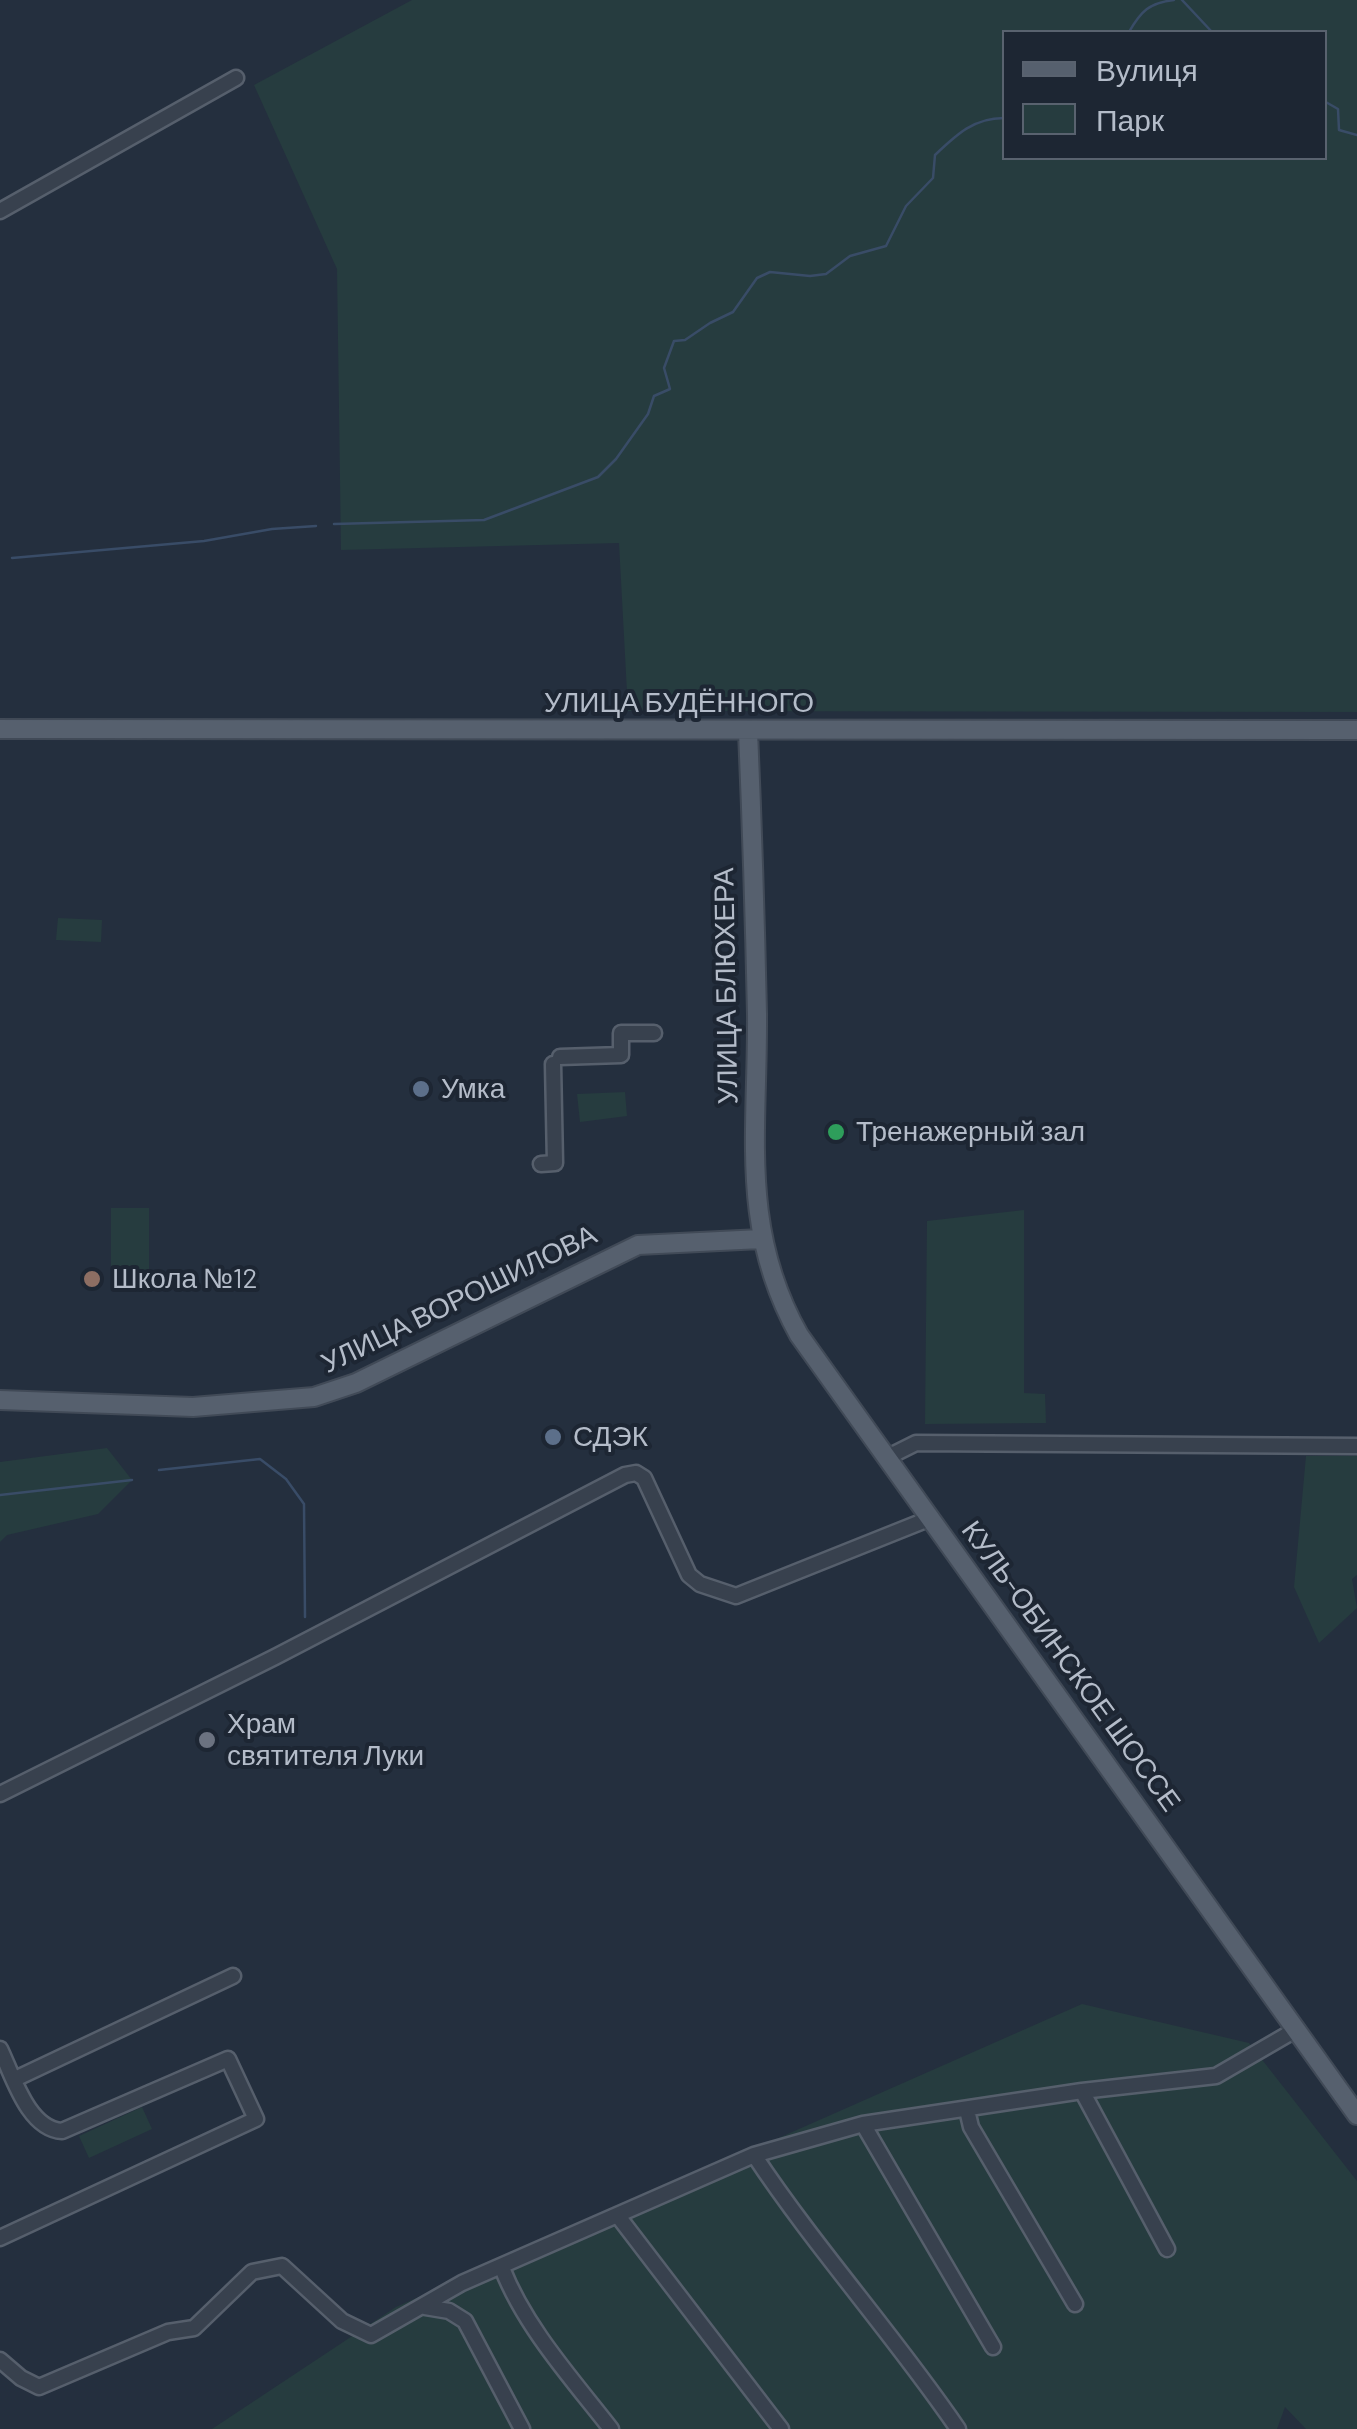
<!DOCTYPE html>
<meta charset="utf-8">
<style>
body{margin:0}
#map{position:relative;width:1357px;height:2429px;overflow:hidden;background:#242f3e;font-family:Barlow,sans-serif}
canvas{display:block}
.legend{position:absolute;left:1002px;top:30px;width:325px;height:130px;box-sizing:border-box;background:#1d2633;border:2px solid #59626f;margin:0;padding:12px 18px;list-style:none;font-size:30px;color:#b4bcc9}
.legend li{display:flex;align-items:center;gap:20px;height:50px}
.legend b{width:50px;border:2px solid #59626f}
</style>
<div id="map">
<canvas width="1357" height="2429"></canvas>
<ul class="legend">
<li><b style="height:12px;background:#56606e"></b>Вулиця</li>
<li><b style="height:28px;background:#263c3f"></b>Парк</li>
</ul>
</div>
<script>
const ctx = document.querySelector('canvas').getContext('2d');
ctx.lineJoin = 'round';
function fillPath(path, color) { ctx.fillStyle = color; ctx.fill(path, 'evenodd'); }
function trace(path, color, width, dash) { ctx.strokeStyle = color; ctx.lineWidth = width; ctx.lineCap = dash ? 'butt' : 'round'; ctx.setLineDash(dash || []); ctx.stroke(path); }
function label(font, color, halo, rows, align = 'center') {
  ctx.font = font + ' Barlow,sans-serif'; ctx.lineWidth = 8; ctx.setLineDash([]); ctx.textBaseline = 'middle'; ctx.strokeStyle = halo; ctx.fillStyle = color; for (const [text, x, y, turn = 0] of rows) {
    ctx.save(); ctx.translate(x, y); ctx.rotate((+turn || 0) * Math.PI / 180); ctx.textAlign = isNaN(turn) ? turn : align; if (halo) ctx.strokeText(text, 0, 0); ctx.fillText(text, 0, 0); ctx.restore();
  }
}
const green = new Path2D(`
 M412 0H1357V712L628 711 619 543 341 550 337 269 254 85ZM1004 32H1324V158H1004Z
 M58 918 102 920 101 942 56 940Z
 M625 1092 627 1116 580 1122 577 1094Z
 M111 1208H149V1275L111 1274Z
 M1024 1210V1393L1045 1394 1046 1423 925 1424 927 1221Z
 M107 1448 132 1480 98 1514 7 1535 0 1542V1462Z
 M1306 1456H1357V1575L1352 1579 1357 1608 1319 1643 1294 1587Z
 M1082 2004 1249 2043 1357 2181V2429H1306L1285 2407 1277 2429H212L396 2307Z
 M142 2107 152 2129 89 2158 79 2136Z`);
const stream = new Path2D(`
 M1182 0 1212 32
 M1129 32C1141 11 1149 3 1174 0
 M1324 101 1338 109 1339 130 1357 135
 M334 524 484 520 598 477 616 459 648 414 654 396 670 389 664 368 674 341 685 340 710 323 733 312 757 278 770 272 810 276 826 274 850 256 886 246 906 206 933 178 935 155C957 134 974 118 1004 118
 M12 558 204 541 272 529 316 526
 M159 1470 260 1459 286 1479 304 1504 305 1617
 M0 1495 132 1480`);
const minor = new Path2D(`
 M0 211 236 78
 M560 1057 621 1055V1033H654
 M541 1164 555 1163 553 1064
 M888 1457 916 1443 1357 1446
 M0 1794 275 1657 625 1475 636 1473 644 1478 689 1575 700 1584 736 1596 931 1518
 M0 2049C13 2076 28 2129 62 2131L228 2059 256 2119 0 2238
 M15 2079 233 1976
 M1082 2091 1167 2249
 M967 2110 971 2127 1075 2304
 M863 2124 993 2347
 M754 2155C817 2250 894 2335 958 2429
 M618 2216 781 2429
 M502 2268C525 2327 572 2379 611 2429
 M425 2307 449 2311 465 2321 522 2429
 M0 2360 21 2378 39 2387 168 2332 194 2328 252 2272 282 2266 342 2321 371 2335 462 2283 754 2155 863 2124 1082 2091 1216 2076 1297 2029`);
const major = new Path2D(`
 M0 729 1357 730
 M748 731C752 825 755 920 757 1014 758 1132 739 1228 799 1335L1357 2115
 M0 1400 193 1407 314 1397 356 1383 638 1245 761 1239`);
const markers = [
 [421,1089,10,"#5c6f8a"],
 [836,1132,10,"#2e9e5b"],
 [92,1279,10,"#8d6e63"],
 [553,1437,10,"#5c6f8a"],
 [207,1740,10,"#6b7280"]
];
const streetNames = [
 ["УЛИЦА БУДЁННОГО",679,703],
 ["УЛИЦА БЛЮХЕРА",726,986,-91],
 ["УЛИЦА ВОРОШИЛОВА",459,1299,-26],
 ["КУЛЬ-ОБИНСКОЕ ШОССЕ",1071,1666,54]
];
const poiNames = [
 ["Умка",441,1089],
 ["Тренажерный зал",856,1132],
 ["Школа №12",112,1279],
 ["СДЭК",573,1437],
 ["Храм",227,1724],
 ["святителя Луки",227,1756]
];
fillPath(green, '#263c3f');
trace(stream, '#394c67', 2.5);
trace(minor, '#565f6c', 19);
trace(major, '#414a57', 22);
trace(minor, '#38414e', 14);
trace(major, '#56606e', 18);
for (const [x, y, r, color] of markers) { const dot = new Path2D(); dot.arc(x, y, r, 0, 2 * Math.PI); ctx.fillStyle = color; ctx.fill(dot); trace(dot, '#1d2633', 4); }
label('28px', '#b4bcc9', '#1d2633', streetNames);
label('28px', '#b4bcc9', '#1d2633', poiNames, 'left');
</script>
